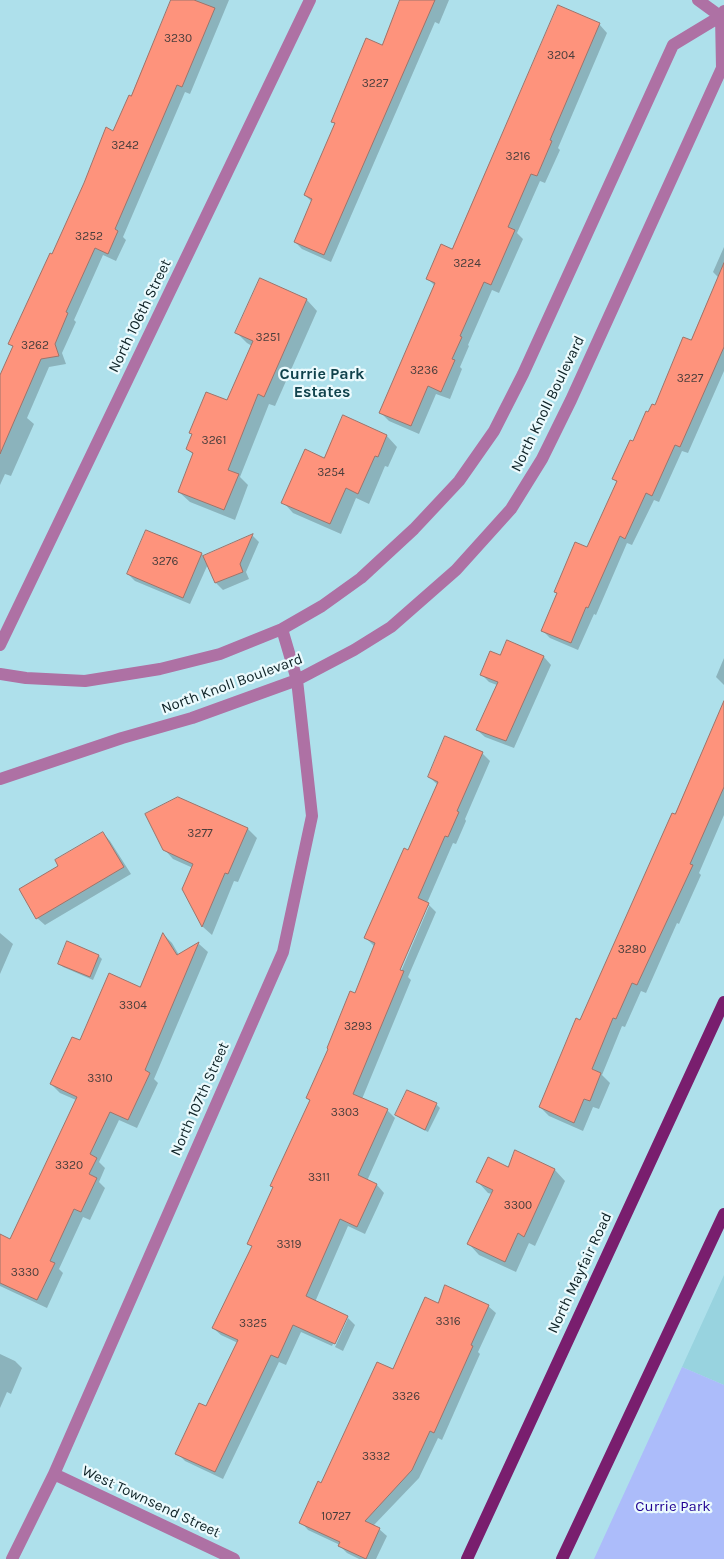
<!DOCTYPE html>
<style>
body{margin:0}
canvas{display:block;background:#aee0eb}
</style>
<canvas width="724" height="1559"></canvas>
<script>
const ctx = document.querySelector('canvas').getContext('2d');
ctx.lineJoin = 'round';
function fillPath(path, color) { ctx.fillStyle = color; ctx.fill(path, 'evenodd'); }
function trace(path, color, width, dash) { ctx.strokeStyle = color; ctx.lineWidth = width; ctx.lineCap = dash ? 'butt' : 'round'; ctx.setLineDash(dash || []); ctx.stroke(path); }
function label(font, color, halo, rows, align = 'center') {
  ctx.font = font + ' Karla,sans-serif'; ctx.lineWidth = 4.5; ctx.setLineDash([]); ctx.textBaseline = 'middle'; ctx.strokeStyle = halo; ctx.fillStyle = color; for (const [text, x, y, turn = 0] of rows) {
    ctx.save(); ctx.translate(x, y); ctx.rotate((+turn || 0) * Math.PI / 180); ctx.textAlign = isNaN(turn) ? turn : align; if (halo) ctx.strokeText(text, 0, 0); ctx.fillText(text, 0, 0); ctx.restore();
  }
}
const built = new Path2D(`
 M724 1275V1385L682 1367Z`);
const green = new Path2D(`
 M682 1367 724 1385V1559H594Z`);
const shadow = new Path2D(`
 M172 0H229L190 94 185 92 123 237 126 240 116 261 103 255 74 320 76 322 62 353 66 364 49 367 27 418 34 424 11 476 5 474 0 485V378L14 348 10 344 132 98Z
 M402 0H449L439 24 435 22 331 262 302 249 295 242 312 202 305 195 336 125 332 121 382 46Z
 M599 24 607 33 558 148 560 150 545 183 540 181 517 233 523 239 499 293 492 290 468 345 469 346 460 367 462 369 450 399 436 394 419 434 389 421 381 413 435 286 428 279 452 251Z
 M724 247V371L688 453 682 451 659 502 654 500 632 545 627 543 596 615 594 614 578 650 550 638 543 631 558 594 555 591 588 549 618 483 613 479 656 407 691 342 719 278 713 272Z
 M261 280 307 300 317 311 275 406 269 404 240 477 248 485 235 520 190 502 179 492 194 455 187 449 193 435 191 433 227 402 252 346 247 343 237 333Z
 M344 417 387 436 397 447 388 467 385 466 369 504 356 498 341 534 293 513 283 502 325 459Z
 M146 531 202 554 204 557 253 536 259 542 246 572 249 579 223 590 216 583 208 564 190 604 135 581 128 574Z
 M508 642 544 657 551 665 514 748 485 737 477 730 497 685 489 682 481 674 501 657Z
 M724 658V685L716 677Z
 M724 705V815L699 873 701 875 679 924 677 923 646 993 641 991 625 1027 622 1026 602 1075 610 1083 599 1109 593 1107 583 1131 549 1116 540 1107 675 816Z
 M482 753 490 761 465 819 466 821 456 844 453 843 427 903 436 912 408 977 411 980 362 1099 387 1110 395 1118 367 1181 377 1185 384 1193 365 1234 348 1226 315 1302 347 1317 355 1325 343 1351 335 1347 348 1318H345L332 1346 301 1332 286 1365 279 1362 223 1479 185 1461 177 1453 207 1408 238 1343 221 1335 213 1328 253 1247 249 1243 274 1188 271 1186 311 1101 308 1098 356 995 375 947 366 938 409 851 438 785 429 777ZM426 906H429L399 976 396 975Z
 M178 799 248 829 257 838 238 882 234 881 212 935 203 927 184 889 193 868 173 859 164 849Z
 M103 833 110 841 131 874 45 925 37 918 60 867Z
 M0 933 13 944 0 974Z
 M164 935 172 943 179 955 199 944 208 952 154 1079 158 1083 137 1128 119 1120 99 1162 105 1168 99 1182 105 1188 90 1220 83 1217 59 1269 63 1273 47 1308 0 1286V1241H11L76 1100 60 1093 51 1084 80 1042 141 988Z
 M68 943 99 956 102 959 93 980 63 967 59 963Z
 M436 1104 440 1108 428 1132 400 1118 396 1115Z
 M516 1152 555 1170 565 1181 535 1246 529 1243 516 1272 479 1255 469 1244 492 1194 488 1193 478 1182 508 1168Z
 M438 1304 488 1306 496 1313 478 1352 480 1354 442 1440 438 1438 419 1478 373 1526 379 1529 387 1536 376 1559H359L347 1553 340 1546V1545L308 1530 301 1522 322 1485 393 1371Z
 M0 1354 15 1361 22 1368 11 1394 7 1392 0 1408Z`);
const building = new Path2D(`
 M171 0H194L215 8 182 87 177 85 115 229 118 231 108 254 95 248 66 312 68 313 55 344 59 356 41 359 0 454V375L13 346 8 344 50 253 52 254 84 183 106 127 113 131 129 95 131 96Z
 M400 0H435L324 255 294 242 312 199 304 195 335 123 331 122 366 38 382 45Z
 M558 5 600 23 550 140 552 141 537 176 531 174 508 227 515 230 491 285 484 282 460 336 462 337 452 359 455 360 441 392 428 386 411 426 379 413 435 283 426 279 441 244 452 249Z
 M724 263V347L680 447 675 445 652 496 646 493 625 539 620 536 588 608 586 607 571 643 541 631 557 593 554 592 575 542 587 547 617 481 612 479 630 440 633 441 646 411 648 412 652 404 655 405 683 337 691 340Z
 M260 278 307 299 264 397 258 394 228 470 239 474 224 510 178 492 193 453 186 449 192 434 189 433 206 392 227 400 253 341 235 333Z
 M343 415 387 435 378 457 375 456 358 494 346 488 330 524 281 503 305 449 324 458Z
 M146 530 202 553 183 598 127 574Z
 M253 534 240 564 243 572 215 583 203 556Z
 M507 640 544 656 506 741 476 730 498 682 480 675 490 651 500 655Z
 M724 701V787L690 864 693 865 637 985 632 983 616 1019 613 1018 592 1069 601 1073 590 1101 584 1099 574 1123 539 1107 576 1018 580 1020 672 813 675 814Z
 M445 736 483 752 457 811 459 812 448 837 445 836 418 898 429 903 400 970 404 971 353 1094 388 1109 358 1175 377 1184 357 1227 340 1219 306 1296 348 1316 335 1344 293 1325 278 1358 271 1355 215 1472 175 1454 199 1403 206 1406 238 1340 212 1328 252 1246 247 1244 273 1187 270 1186 310 1100 306 1098 328 1049 327 1048 350 991 355 993 375 943 364 938 404 848 408 850 438 782 428 777Z
 M178 797 248 828 228 874 225 873 202 927 182 889 193 864 163 850 145 814Z
 M103 832 124 867 36 919 19 889 58 866 55 860Z
 M163 933 177 955 199 942 145 1070 150 1073 128 1120 110 1112 90 1154 97 1158 89 1174 97 1178 81 1212 74 1209 50 1261 55 1263 37 1300 0 1283V1234L10 1239 77 1097 50 1084 72 1037 80 1040 109 973 140 987Z
 M67 941 99 955 90 977 58 964Z
 M407 1090 437 1103 425 1130 395 1115Z
 M515 1150 555 1169 524 1237 518 1233 505 1262 467 1244 493 1190 476 1182 488 1157 508 1167Z
 M445 1285 489 1305 471 1345 473 1346 434 1433 430 1431 412 1470 365 1521 380 1528 366 1559 338 1546 340 1542 299 1523 318 1481 321 1483 377 1362 393 1369 425 1297 438 1303Z`);
const minor = new Path2D(`
 M698 0 724 19
 M0 645 310 0
 M0 674 26 678 85 681 160 669 220 654 282 629 322 606 361 578 414 529 459 481 494 431 523 374 673 45 721 16 724 11
 M0 779 122 738 192 718 297 680 354 650 391 627 456 570 511 509 542 459 571 400 722 68 721 16
 M54 1474 234 1559
 M12 1559 54 1474 283 952 312 816 297 680 282 629`);
const primary = new Path2D(`
 M467 1559 724 1002
 M562 1559 724 1214`);
const numberNames = [
 ["3230",178,39],
 ["3204",561,56],
 ["3227",375,84],
 ["3242",125,146],
 ["3216",518,157],
 ["3252",89,237],
 ["3224",467,264],
 ["3251",268,338],
 ["3262",35,346],
 ["3236",424,371],
 ["3227",690,379],
 ["3261",214,441],
 ["3254",331,473],
 ["3276",165,562],
 ["3277",200,834],
 ["3280",632,950],
 ["3304",133,1006],
 ["3293",358,1027],
 ["3310",100,1079],
 ["3303",345,1113],
 ["3320",69,1166],
 ["3311",319,1178],
 ["3300",518,1206],
 ["3319",289,1245],
 ["3330",25,1273],
 ["3316",448,1322],
 ["3325",253,1324],
 ["3326",406,1397],
 ["3332",376,1457],
 ["10727",336,1517]
];
const streetNames = [
 ["North 106th Street",140,316,-64],
 ["North Knoll Boulevard",548,404,-64],
 ["North Knoll Boulevard",232,684,-20],
 ["North 107th Street",200,1099,-66],
 ["North Mayfair Road",580,1273,-65],
 ["West Townsend Street",151,1502,25]
];
const parkNames = [
 ["Currie Park",673,1507]
];
const neighbourhoodNames = [
 ["Currie Park",322,374],
 ["Estates",322,392]
];
fillPath(built, '#98d3df');
fillPath(green, '#acbcfa');
fillPath(shadow, '#0003');
fillPath(building, '#fe937c');
trace(building, '#9d746b', 1);
trace(minor, '#ae71a4', 12);
trace(primary, '#791e6e', 12);
label('12px', '#4a3e3c', null, numberNames);
label('15px', '#0e2226', '#ebfafd', streetNames);
label('15px', '#1f0192', '#ebfafd', parkNames);
label('bold 16px', '#10424c', '#ebfafd', neighbourhoodNames);
</script>
